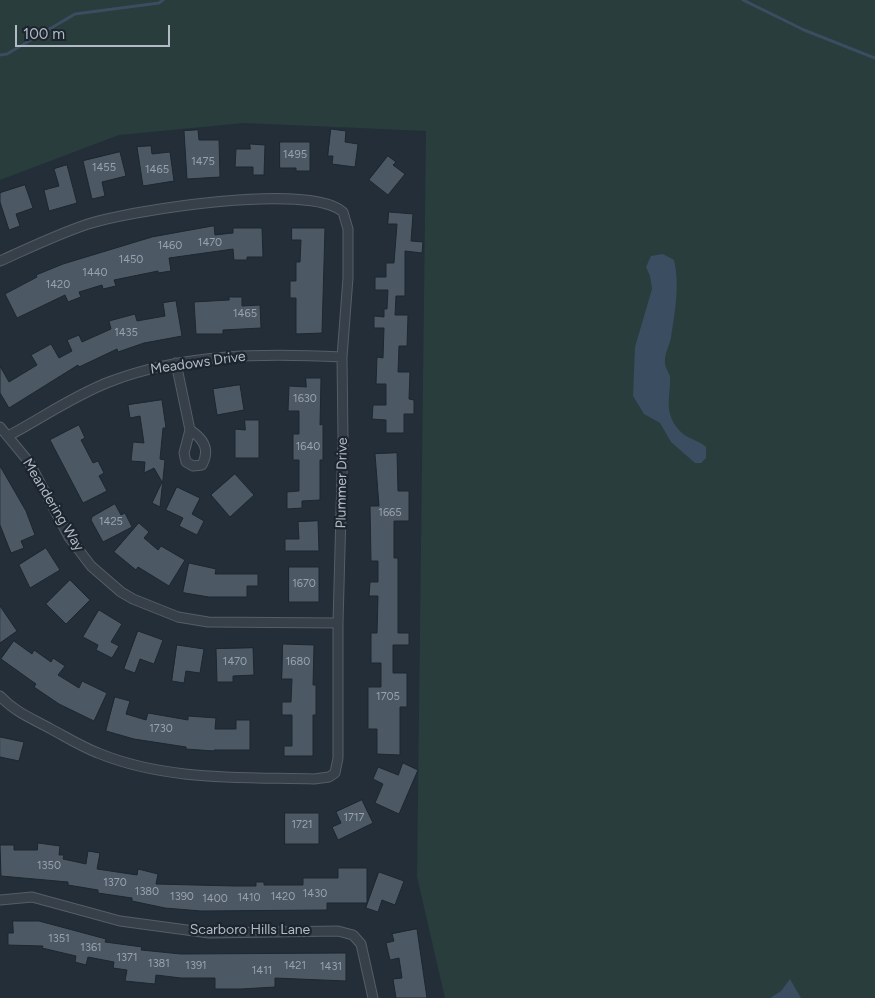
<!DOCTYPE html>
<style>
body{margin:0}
#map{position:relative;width:875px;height:998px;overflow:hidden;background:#232e38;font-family:Figtree,sans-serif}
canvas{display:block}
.scale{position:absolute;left:15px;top:25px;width:155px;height:22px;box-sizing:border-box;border:2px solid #b2bbc5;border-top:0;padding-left:6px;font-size:15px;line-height:18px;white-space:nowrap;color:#b2bbc5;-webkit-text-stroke:4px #1c252e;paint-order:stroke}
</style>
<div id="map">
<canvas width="875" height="998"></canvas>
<div class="scale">100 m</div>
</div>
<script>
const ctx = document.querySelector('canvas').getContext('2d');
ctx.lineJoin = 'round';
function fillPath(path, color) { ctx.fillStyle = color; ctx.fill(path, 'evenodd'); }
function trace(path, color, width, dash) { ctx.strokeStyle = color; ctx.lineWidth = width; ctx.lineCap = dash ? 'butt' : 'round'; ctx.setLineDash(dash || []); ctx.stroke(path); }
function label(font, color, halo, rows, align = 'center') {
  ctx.font = font + ' Figtree,sans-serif'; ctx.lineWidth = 4.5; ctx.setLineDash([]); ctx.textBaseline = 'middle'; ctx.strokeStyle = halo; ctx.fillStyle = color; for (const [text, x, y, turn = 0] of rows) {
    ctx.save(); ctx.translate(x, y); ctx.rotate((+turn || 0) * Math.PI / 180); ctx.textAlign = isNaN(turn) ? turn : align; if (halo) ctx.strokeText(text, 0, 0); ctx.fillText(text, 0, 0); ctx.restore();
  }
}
const green = new Path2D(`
 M0 0H875V998H445L417 877 426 131 244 123 119 135 0 180Z`);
const water = new Path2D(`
 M663 254 674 260C680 284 675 312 671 337 670 345 664 354 665 363 665 368 669 372 670 377 671 397 663 410 678 429 686 439 697 439 706 447V458L701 463H695L671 442 660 423 644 414 633 396 635 347 652 289 650 276 646 267 651 256Z
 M790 979 801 998H770L781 991Z`);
const stream = new Path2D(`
 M743 0 804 30 875 58
 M0 55 7 54 75 14 159 3 163 0`);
const building = new Path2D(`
 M331 129 346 131 345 142 358 144 355 167 332 164 333 156H328Z
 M198 130 199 140H219L220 177 187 179 184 131Z
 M280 142H310V171H296V168H280Z
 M250 144 265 145 264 175H253V167H235L236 149H250Z
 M151 146 152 154 170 152 174 181 143 186 137 147Z
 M120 152 126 176 102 182 105 196 92 199 83 161Z
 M388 156 396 162 393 165 405 174 388 195 369 180Z
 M67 165 77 203 49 211 44 190 59 186 54 169Z
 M25 185 33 208 16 214 20 226 9 230 0 202V193Z
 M389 212 413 214 411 241 423 242 422 253 405 251V296H396L395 315H408L407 346H399L398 372H410L409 399 414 400V414H404V433H386V420L372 419 373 405H386V384H376L377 357 383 358 384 328H374V316L384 317V309H387L388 290H375V277H386V263H394L397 224H388Z
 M214 226 215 235 233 233V228H262L263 257H247V260H234L233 249 169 258 171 271 158 273V271L114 280 116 286 103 289 102 285 79 292 81 297 68 302 65 295 17 318 5 294 37 277 36 275 63 264 152 237Z
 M292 228H325L322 333 296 334V298H290V281H296V262H300L301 240H292Z
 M229 297H242V306L260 305 261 328 223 330V334H196L194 302 229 300Z
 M176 301 182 336 144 343 118 352 117 349 79 367 78 365 9 408 0 393V366L9 382 37 365 31 355 51 344 59 358 72 351 67 340 79 335 82 342 111 329 109 321 135 314 137 321 165 316 163 303Z
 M306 378H321L320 425 323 424V460H320V500L302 501V508L287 509V492L299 491V460H293V434H299V411H288L289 386 306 387Z
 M240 385 244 410 217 415 213 389Z
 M162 400 166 428H163L160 459 165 460 160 507 152 503 162 482 154 468 144 473 145 462 131 461 133 442 144 443 140 416 130 418 128 405Z
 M245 420H259V458H235V429L245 430Z
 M79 425 85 438 81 440 93 463 98 461 104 473 99 476 107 491 83 503 50 440Z
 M397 453 398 491H409V521H394V558H398V633H409V645H393V673H407V707H400V755L377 754V729H368V687H381V663H371V633H377L378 596H369L370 582H378V561H371L370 506H379L375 454Z
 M0 466 26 511 35 535 21 541 24 548 11 553 0 525Z
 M235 474 254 495 230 517 211 495Z
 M177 487 200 498 192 514 204 521 197 535 179 526 183 518 166 510Z
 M115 504 121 515 125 513 132 527 103 542 91 520 92 517Z
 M318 521 319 551H285V539H299L298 522Z
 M139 523 149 532 144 538 158 550 161 546 185 560 169 586 138 567 136 570 114 552Z
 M46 548 60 570 30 588 19 565Z
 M189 563 216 569 215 574H258V586H247V597H209L185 593 183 592Z
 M289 567H319V602H289Z
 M70 580 90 600 66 624 46 604Z
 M0 606 17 631 0 643Z
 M99 610 122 624 111 642 119 646 112 658 96 650 98 645 83 637Z
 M138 631 163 640 154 664 140 659 135 673 124 669Z
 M14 641 32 654 34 650 51 662 53 658 65 666 58 675 79 688 82 681 107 693 94 721 59 704 34 687 36 684 1 659Z
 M283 644 314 645 313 685H316V715H313V756H284V746H292V715H282V702H291L292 679H282Z
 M177 645 204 649 200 673 186 671 184 683 172 681Z
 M253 648 254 675 233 676V682H217L216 649Z
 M115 697 130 701 126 714 146 720 148 713 188 720V716L216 718 215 729H236V720H250V750H214V751L186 749V747L134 739 106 731Z
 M0 737 24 742 19 761 0 757Z
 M403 763 418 770 399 814 375 803 383 784 373 779 378 767 398 775Z
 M362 800 373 823 338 840 332 827 341 823 336 812Z
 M285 813H319V844H285Z
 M38 843 60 846 59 855H64L63 859 86 864 88 851 100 853 97 869 137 875 138 869 158 874 156 884 234 886H256V882H264V885H303V878H338V868H367V903H327V910L201 911 165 908 132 901V898L98 893V890L68 885V882L1 876 0 845H14V850H37Z
 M379 872 404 881 395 905 382 900 378 912 366 908Z
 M13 921H39L106 939 105 942 142 947 141 950 181 954 346 953V981L275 978V987L241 989H215V978H181L156 975 155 984 125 981 127 970 113 968 114 962 88 957 86 965 75 962 76 956 42 948 43 946 8 945V933H13Z
 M417 929 427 998H396L393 979 402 978 399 958 390 960 386 943 394 941 392 934Z`);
const street = new Path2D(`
 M0 261C29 248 58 234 88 224 133 210 309 182 343 212L348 229V278L342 357 343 439 338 623V758L335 773 329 777 314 779C241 777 166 781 98 753 82 747 66 737 51 729 31 718 15 712 0 696
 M176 363 190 430
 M0 427 29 462 69 537 91 566 121 592 133 599 178 617 208 622 338 623
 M190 430C204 439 210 450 202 465L193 466 186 462 184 453Z
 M8 436C42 418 73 396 109 382 184 353 264 353 342 357
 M0 900 32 897 120 921 209 933 338 931 353 935 361 944 373 998`);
const numberNames = [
 ["1495",295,155],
 ["1475",203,162],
 ["1455",104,168],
 ["1465",157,170],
 ["1470",210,243],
 ["1460",170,246],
 ["1450",131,260],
 ["1440",95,273],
 ["1420",58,285],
 ["1465",245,314],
 ["1435",126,333],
 ["1630",305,399],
 ["1640",308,447],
 ["1665",390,513],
 ["1425",111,522],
 ["1670",304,584],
 ["1470",235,662],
 ["1680",298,662],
 ["1705",388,697],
 ["1730",161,729],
 ["1717",354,818],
 ["1721",302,825],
 ["1350",49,866],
 ["1370",115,883],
 ["1380",147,892],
 ["1430",315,894],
 ["1390",182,897],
 ["1420",283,897],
 ["1410",249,898],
 ["1400",215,899],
 ["1351",59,939],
 ["1361",91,948],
 ["1371",127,958],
 ["1381",159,964],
 ["1391",196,966],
 ["1421",295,966],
 ["1431",331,967],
 ["1411",262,971]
];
const streetNames = [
 ["Meadows Drive",198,363,-8],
 ["Plummer Drive",342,483,-89],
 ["Meandering Way",53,505,59],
 ["Scarboro Hills Lane",250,930]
];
fillPath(green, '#283d3c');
fillPath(water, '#3a4d61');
trace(stream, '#3a4d61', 3);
fillPath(building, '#4c5964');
trace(building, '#1e2730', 1);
trace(street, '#555e67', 11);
trace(street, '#374049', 9);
label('11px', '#98a2ad', null, numberNames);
label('14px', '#b2bbc5', '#1c252e', streetNames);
</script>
